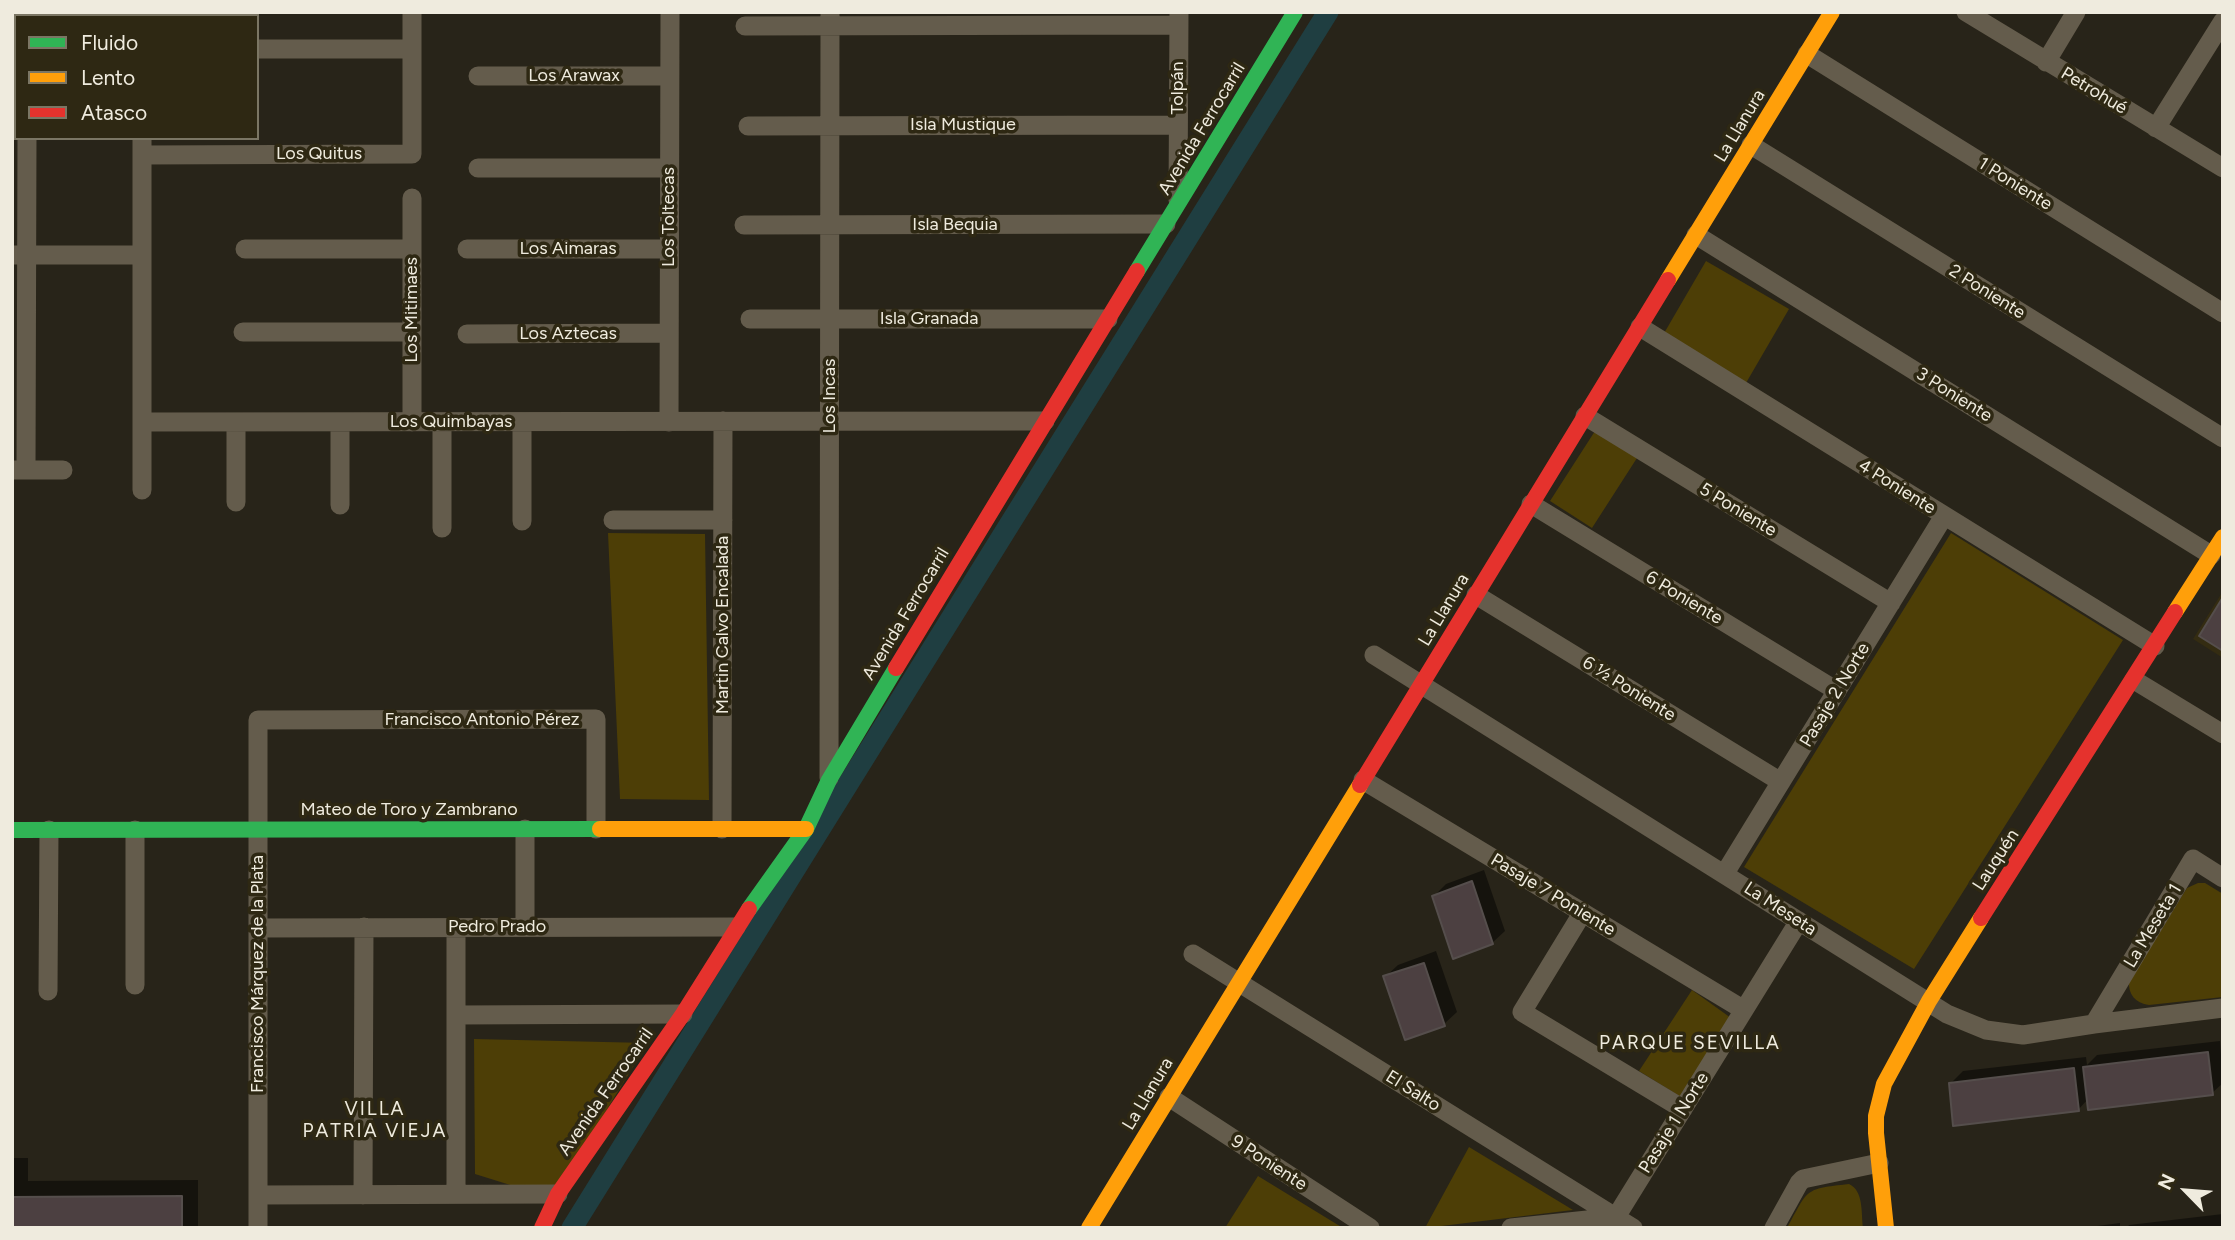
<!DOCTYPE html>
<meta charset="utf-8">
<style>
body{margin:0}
#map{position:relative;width:2235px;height:1240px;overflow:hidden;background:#282419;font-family:Figtree,sans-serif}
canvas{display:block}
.frame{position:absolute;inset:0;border:14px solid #efebde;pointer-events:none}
.legend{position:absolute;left:14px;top:14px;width:245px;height:126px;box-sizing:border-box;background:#2e2813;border:2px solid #7b7664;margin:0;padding:9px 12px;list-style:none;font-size:21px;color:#efebde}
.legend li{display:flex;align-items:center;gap:14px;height:35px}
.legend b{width:35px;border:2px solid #7b7664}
.north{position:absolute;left:2151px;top:1156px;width:70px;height:70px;-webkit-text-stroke:5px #2e2813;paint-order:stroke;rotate:295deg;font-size:19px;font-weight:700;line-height:28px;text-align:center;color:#efebde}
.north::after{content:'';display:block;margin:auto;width:24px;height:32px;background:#efebde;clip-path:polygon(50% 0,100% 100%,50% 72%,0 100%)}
</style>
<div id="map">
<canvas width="2235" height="1240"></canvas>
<div class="frame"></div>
<ul class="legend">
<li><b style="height:9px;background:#30b455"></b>Fluido</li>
<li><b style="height:9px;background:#ff9f0a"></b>Lento</li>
<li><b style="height:9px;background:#e5322d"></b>Atasco</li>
</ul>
<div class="north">N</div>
</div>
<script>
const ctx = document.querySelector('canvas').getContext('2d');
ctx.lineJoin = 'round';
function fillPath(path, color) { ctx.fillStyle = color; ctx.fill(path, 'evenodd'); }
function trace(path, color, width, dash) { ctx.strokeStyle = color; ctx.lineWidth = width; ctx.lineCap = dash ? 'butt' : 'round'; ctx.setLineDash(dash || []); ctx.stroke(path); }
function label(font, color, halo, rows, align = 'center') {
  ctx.font = font + ' Figtree,sans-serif'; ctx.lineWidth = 7; ctx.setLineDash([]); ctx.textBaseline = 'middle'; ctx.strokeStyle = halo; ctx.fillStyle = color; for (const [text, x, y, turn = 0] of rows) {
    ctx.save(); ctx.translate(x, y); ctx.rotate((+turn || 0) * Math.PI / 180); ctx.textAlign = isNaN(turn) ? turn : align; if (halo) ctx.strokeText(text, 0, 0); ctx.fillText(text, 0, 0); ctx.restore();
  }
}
const built = new Path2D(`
 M2223 591V658L2193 639Z`);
const green = new Path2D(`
 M1706 261 1789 309 1746 383 1663 335Z
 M1595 431 1637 458 1592 528 1550 501Z
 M608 533 705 534 709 800 620 799Z
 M1951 533 2123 640 1914 969 1744 867Z
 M2198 883H2205L2223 894V997L2149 1005C2135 1003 2128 994 2129 981L2187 888Z
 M1692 990 1731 1018 1681 1097 1639 1071Z
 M474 1039 648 1043 552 1198 475 1174Z
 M1469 1147 1573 1210 1425 1228Z
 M1258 1176 1343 1228H1225Z
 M1849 1184C1864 1191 1861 1213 1863 1228H1787C1809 1189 1803 1189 1849 1184Z`);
const shadow = new Path2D(`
 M1484 870 1505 931 1492 943 1434 896 1446 884Z
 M1436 951 1457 1012 1444 1024 1385 977 1398 965Z
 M2220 1041 2223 1083 2212 1093 2088 1099 2078 1110 1950 1084 1963 1071 2086 1057 2087 1065 2097 1055Z
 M12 1158H28V1181L198 1180V1228H12Z
 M2223 1214V1228H2127L2129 1225Z
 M2120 1223V1228H2082Z`);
const canal = new Path2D(`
 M572 1228 1328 12`);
const building = new Path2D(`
 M2223 597V651L2199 636Z
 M1472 881 1493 944 1453 959 1432 896Z
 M1424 963 1445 1026 1405 1040 1383 976Z
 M2208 1052 2213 1095 2088 1110 2083 1067Z
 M2074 1068 2079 1111 1953 1126 1949 1083Z
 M12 1174V1197L182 1196V1228H12Z`);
const street = new Path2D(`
 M27 12V16
 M1966 12 2223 168
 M142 16V12
 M745 26 1179 25
 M12 37H16
 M257 49H412
 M1807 54 2223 313
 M2046 62 2076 12
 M478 76H669
 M748 126 1178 125
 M2156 128 2223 21
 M1751 145 2223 438
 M142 155 412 154V12
 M478 168H669
 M1178 200 1179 13
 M744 225 1166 224
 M1696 235 2211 555
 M245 249H412
 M467 249H669
 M12 255H142
 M750 319H1108
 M1640 327 2155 646
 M243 332H412
 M467 334 669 333
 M1585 416 1891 603
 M142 422 1045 421
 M412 422V198
 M669 422 670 12
 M12 470H63
 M26 470 27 138
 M142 490V138
 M236 502V422
 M1531 504 1837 691
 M340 505V422
 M613 520H723
 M522 521V422
 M442 528V422
 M1476 595 1781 782
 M1374 655 1947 1014 1986 1030 2023 1035 2094 1024 2223 1008
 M2134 680 2223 734
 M829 778 830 12
 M1363 780 1744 1010
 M722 829 723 421
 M1725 873 1944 516
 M1583 912 1522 1012 1683 1109
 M525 927V829
 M258 928 736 927
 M1193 954 1633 1228
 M135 985V830
 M48 991 49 830
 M456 1015 683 1014
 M2094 1024 2193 859 2223 878
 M1169 1097 1370 1228
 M456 1194V927
 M258 1195 558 1194
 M363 1195 364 927
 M258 1228V720L596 719V829
 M1511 1228 1616 1217 1799 921
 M1774 1228 1799 1183 1803 1179 1879 1163`);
const fast = new Path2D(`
 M1137 271 1295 12
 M12 830 600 829
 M749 909 806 829 829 780 896 668`);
const slow = new Path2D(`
 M1668 280 1832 12
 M2175 612 2223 537
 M600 829H806
 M1089 1228 1360 785
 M1886 1228 1876 1133V1116L1884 1084 1929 1001 1981 918`);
const jam = new Path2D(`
 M896 668 1137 271
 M1360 785 1668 280
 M1981 918 2175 612
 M542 1228 558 1194 683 1014 749 909`);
const streetNames = [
 ["Los Arawax",574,76],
 ["Tolpán",1178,88,-90],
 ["Petrohué",2094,91,31],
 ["Isla Mustique",963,125],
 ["La Llanura",1740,126,-59],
 ["Avenida Ferrocarril",1202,129,-59],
 ["Los Quitus",319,154],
 ["1 Poniente",2015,184,32],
 ["Los Toltecas",669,217,-90],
 ["Isla Bequia",955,225],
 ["Los Aimaras",568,249],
 ["2 Poniente",1987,292,32],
 ["Los Mitimaes",412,310,-90],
 ["Isla Granada",929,319],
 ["Los Aztecas",568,334],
 ["3 Poniente",1954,395,32],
 ["Los Incas",830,396,-90],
 ["Los Quimbayas",451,422],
 ["4 Poniente",1897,487,32],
 ["5 Poniente",1738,510,31],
 ["6 Poniente",1684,598,31],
 ["La Llanura",1444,610,-59],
 ["Avenida Ferrocarril",906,614,-59],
 ["Martin Calvo Encalada",723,625,-90],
 ["6 ½ Poniente",1629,689,32],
 ["Pasaje 2 Norte",1835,695,-59],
 ["Francisco Antonio Pérez",482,720],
 ["Mateo de Toro y Zambrano",409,810],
 ["Lauquén",1996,860,-57],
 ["Pasaje 7 Poniente",1553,895,31],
 ["La Meseta",1780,909,33],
 ["La Meseta 1",2153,926,-59],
 ["Pedro Prado",497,927],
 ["Francisco Márquez de la Plata",258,974,-90],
 ["El Salto",1413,1091,32],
 ["Avenida Ferrocarril",606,1092,-55],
 ["La Llanura",1148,1094,-59],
 ["Pasaje 1 Norte",1674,1123,-58],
 ["9 Poniente",1269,1163,33]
];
const neighbourhoodNames = [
 ["PARQUE SEVILLA",1690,1043],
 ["VILLA",375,1109],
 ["PATRIA VIEJA",375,1131]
];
fillPath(built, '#342c12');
fillPath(green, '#4d3e06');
fillPath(shadow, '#0007');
trace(canal, '#1f3e41', 21);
fillPath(building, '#4c4041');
trace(building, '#554e4c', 2);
trace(street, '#645c4c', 19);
trace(fast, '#30b455', 16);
trace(slow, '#ff9f0a', 16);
trace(jam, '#e5322d', 16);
label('18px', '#efebde', '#2e2813', streetNames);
ctx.letterSpacing = '2px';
label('19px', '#efebde', '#2e2813', neighbourhoodNames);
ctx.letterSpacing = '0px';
</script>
